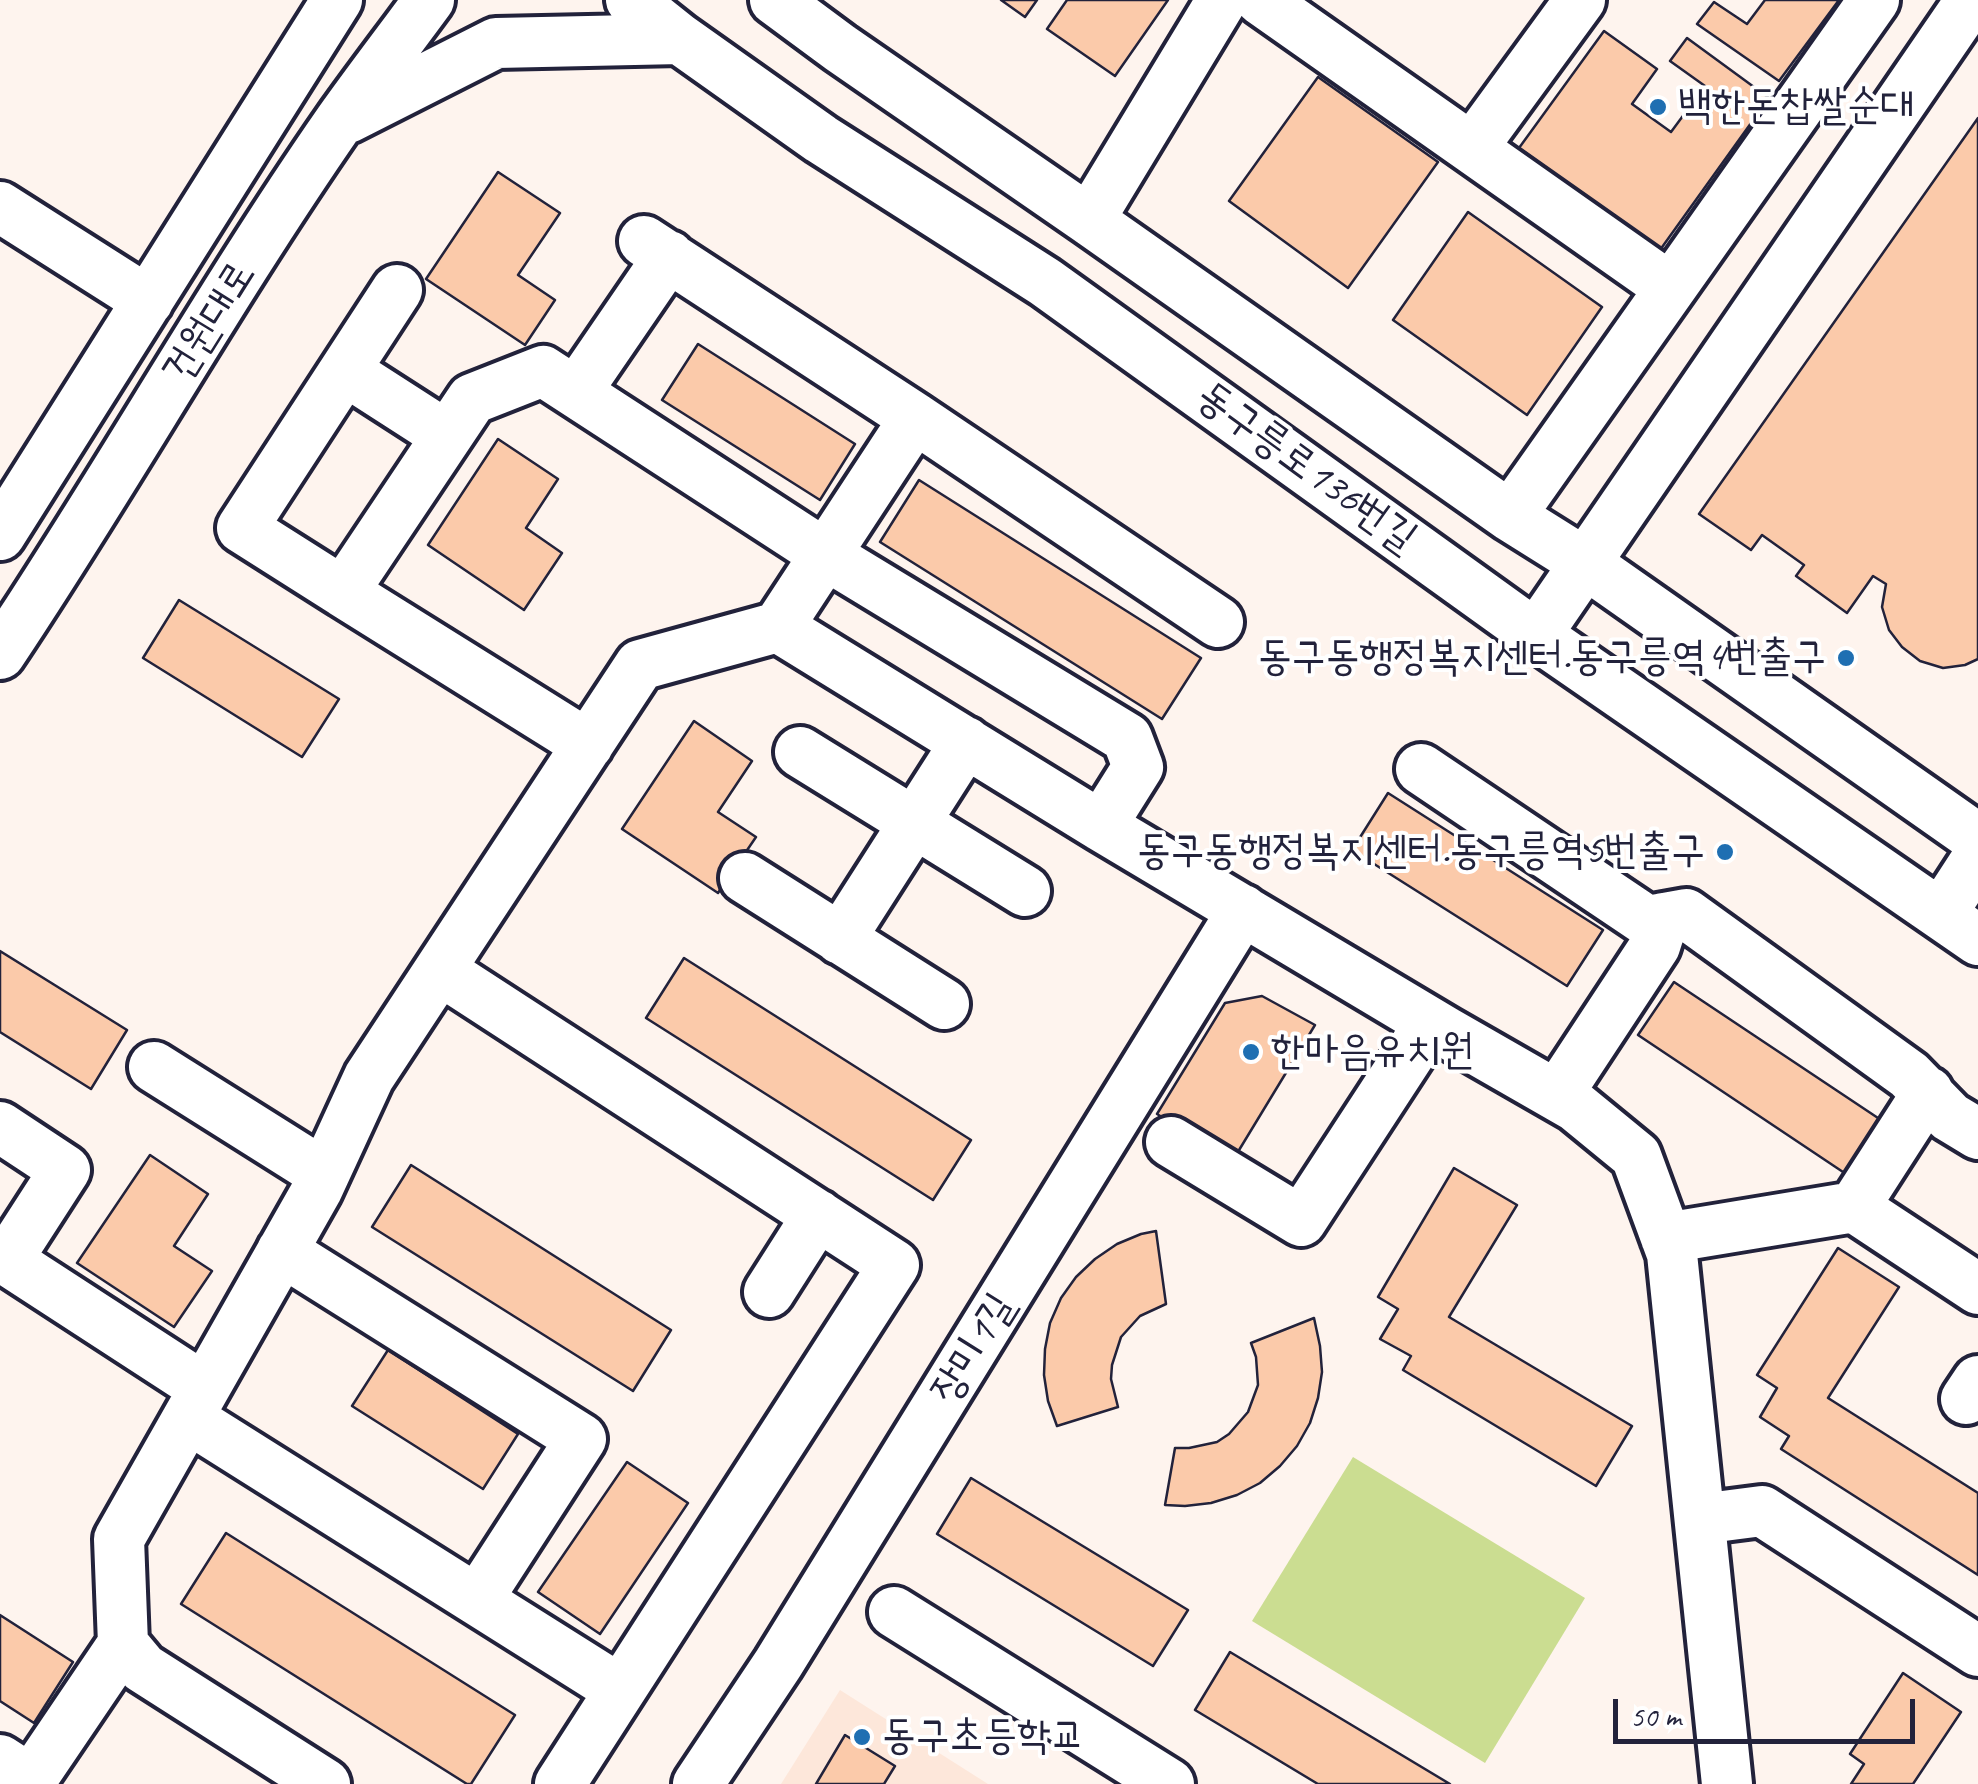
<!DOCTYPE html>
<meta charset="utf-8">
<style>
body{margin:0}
#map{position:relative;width:1978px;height:1784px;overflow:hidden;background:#fef4ee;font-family:Caveat,sans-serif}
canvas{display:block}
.scale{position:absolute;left:1613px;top:1699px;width:302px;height:45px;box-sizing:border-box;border:5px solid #22223b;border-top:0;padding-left:12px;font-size:30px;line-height:35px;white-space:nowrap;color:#22223b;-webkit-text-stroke:8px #fff;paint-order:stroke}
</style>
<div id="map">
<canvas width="1978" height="1784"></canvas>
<div class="scale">50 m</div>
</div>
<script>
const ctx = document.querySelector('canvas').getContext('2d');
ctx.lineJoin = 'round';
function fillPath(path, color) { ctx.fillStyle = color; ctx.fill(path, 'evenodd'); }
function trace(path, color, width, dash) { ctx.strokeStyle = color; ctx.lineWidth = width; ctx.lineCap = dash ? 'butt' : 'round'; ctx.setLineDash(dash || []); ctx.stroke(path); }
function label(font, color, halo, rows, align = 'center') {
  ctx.font = font + ' Caveat,"Poor Story",sans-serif'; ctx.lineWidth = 8; ctx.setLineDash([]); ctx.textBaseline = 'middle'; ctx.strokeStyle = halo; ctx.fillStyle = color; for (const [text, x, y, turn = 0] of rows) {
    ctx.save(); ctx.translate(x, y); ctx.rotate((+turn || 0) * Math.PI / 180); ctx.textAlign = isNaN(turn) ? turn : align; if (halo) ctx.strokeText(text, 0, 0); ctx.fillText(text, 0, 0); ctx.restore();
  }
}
const built = new Path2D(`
 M840 1690 988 1784H781Z`);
const green = new Path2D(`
 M1353 1457 1585 1598 1485 1763 1252 1621Z`);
const building = new Path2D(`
 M1001 0H1037L1025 17Z
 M1067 0H1168L1115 76 1047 29Z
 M1765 0H1839L1779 81 1697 24 1714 2 1747 24Z
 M1604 31 1657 69 1632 104 1671 132 1705 86 1670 61 1687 38 1769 98 1660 250 1519 148Z
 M1318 77 1438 162 1348 288 1229 201Z
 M1978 118V659L1965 665 1943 668 1920 661 1902 647 1889 630 1882 607 1886 584 1873 576 1847 613 1796 576 1804 565 1762 535 1751 550 1699 514Z
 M498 172 560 213 518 275 555 300 525 345 426 279Z
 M1468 212 1602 307 1527 415 1393 320Z
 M698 344 855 444 820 500 662 400Z
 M498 439 558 479 526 528 562 553 524 610 428 545Z
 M919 480 1201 658 1162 719 880 542Z
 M179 600 339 699 302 757 143 658Z
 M694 721 752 761 718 812 756 837 718 893 622 829Z
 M1388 793 1603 930 1567 986 1352 850Z
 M0 951 127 1030 91 1089 0 1032Z
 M684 958 971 1140 933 1200 646 1018Z
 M1674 982 1884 1122 1849 1176 1638 1035Z
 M1262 996 1315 1025 1233 1160 1157 1114 1225 1003Z
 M150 1155 208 1194 174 1246 212 1271 174 1327 77 1263Z
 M411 1165 671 1330 633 1391 372 1227Z
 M1454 1168 1517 1205 1449 1317 1632 1426 1596 1486 1403 1370 1411 1356 1380 1339 1398 1309 1378 1297Z
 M1156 1231 1166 1304 1140 1316 1121 1337 1112 1365 1111 1379 1118 1407 1057 1426 1048 1401 1044 1375 1045 1349 1050 1323 1061 1298 1076 1277 1095 1259 1117 1244 1141 1234Z
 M1838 1248 1899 1287 1828 1398 1978 1493V1575L1781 1449 1789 1436 1760 1417 1777 1388 1757 1375Z
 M1314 1318 1320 1346 1322 1372 1318 1398 1310 1423 1297 1446 1280 1466 1260 1483 1237 1495 1211 1503 1185 1506 1165 1505 1175 1448H1189L1217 1442 1229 1434 1248 1412 1258 1385 1256 1357 1251 1343Z
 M388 1350 518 1434 483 1489 352 1406Z
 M627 1462 688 1503 600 1634 538 1592Z
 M971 1478 1188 1610 1153 1666 937 1534Z
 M226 1533 515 1715 471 1784H467L181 1604Z
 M0 1615 73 1662 34 1723 0 1701Z
 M1230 1652 1450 1784H1318L1195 1710Z
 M1903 1673 1961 1712 1913 1784H1851L1864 1764 1850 1754Z
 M845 1735 895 1766 884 1784H816Z`);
const minor = new Path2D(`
 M631 0 680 39 821 139 1045 282 1536 635 1978 940
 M775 0 840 48 1089 220 1510 516 1585 563 1978 839
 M1261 0 1669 287
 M348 118 496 43 680 39
 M1472 148 1580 0
 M0 207 148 301
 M1089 220 1222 0
 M644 241 915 418 1218 622
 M346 371 447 436
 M576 392 669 256
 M1510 516 1874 0
 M0 535 337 0
 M343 592 242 528 397 290
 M778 627 915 418
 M1536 635 1971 0
 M0 654C117 479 219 295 339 122 368 81 399 41 429 0
 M588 745 343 592 472 399 543 371 826 555 1127 738 1138 767 1101 826
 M800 752 1025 891
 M1421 769 1647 921 1686 914 1909 1075 1950 1117 1978 1134
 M745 878 944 1004
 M1941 914 1978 857
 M840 939 966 742
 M440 970 894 1265 560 1784
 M154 1067 324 1174
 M1557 1095 1655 946 1664 918
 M0 1127 65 1170 7 1260
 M1171 1142 1301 1221 1430 1023
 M1854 1207 1928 1092
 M1666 1238 1854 1207 1978 1289
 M282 1251 581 1439 477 1600
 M0 1259 7 1260 204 1388
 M769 1292 818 1215
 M1966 1399 1978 1381
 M188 1418 620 1690
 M1700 1519 1762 1511 1978 1651
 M894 1612 1169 1784
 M0 1760 31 1780 123 1644
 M325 1784 143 1668 123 1644 119 1539 317 1190 369 1077 640 665 778 627 1101 826 1446 1032 1575 1106 1636 1156 1672 1254 1727 1784
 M698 1784 778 1664 1243 910`);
const markers = [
 [1658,107,10,"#1f6fb2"],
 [1846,658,10,"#1f6fb2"],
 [1725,852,10,"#1f6fb2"],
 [1251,1052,10,"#1f6fb2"],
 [862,1737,10,"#1f6fb2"]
];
const poiNames = [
 ["백한돈찹쌀순대",1678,107],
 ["동구동행정복지센터.동구릉역4번출구",1826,658,"right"],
 ["동구동행정복지센터.동구릉역5번출구",1705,852,"right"],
 ["한마음유치원",1271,1052],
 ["동구초등학교",882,1737]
];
const streetNames = [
 ["건원대로",210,323,-58],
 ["동구릉로136번길",1306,468,36],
 ["장미1길",974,1349,-58]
];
fillPath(built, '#fde7da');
fillPath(green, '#cbdd91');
fillPath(building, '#fbcaaa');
trace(building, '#22223b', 2.5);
trace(minor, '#22223b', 58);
trace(minor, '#fff', 50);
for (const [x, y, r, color] of markers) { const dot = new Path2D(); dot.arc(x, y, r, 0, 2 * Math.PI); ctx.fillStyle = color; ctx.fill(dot); trace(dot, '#fff', 4); }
label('42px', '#22223b', '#fff', poiNames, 'left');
label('42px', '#22223b', '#fff', streetNames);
</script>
